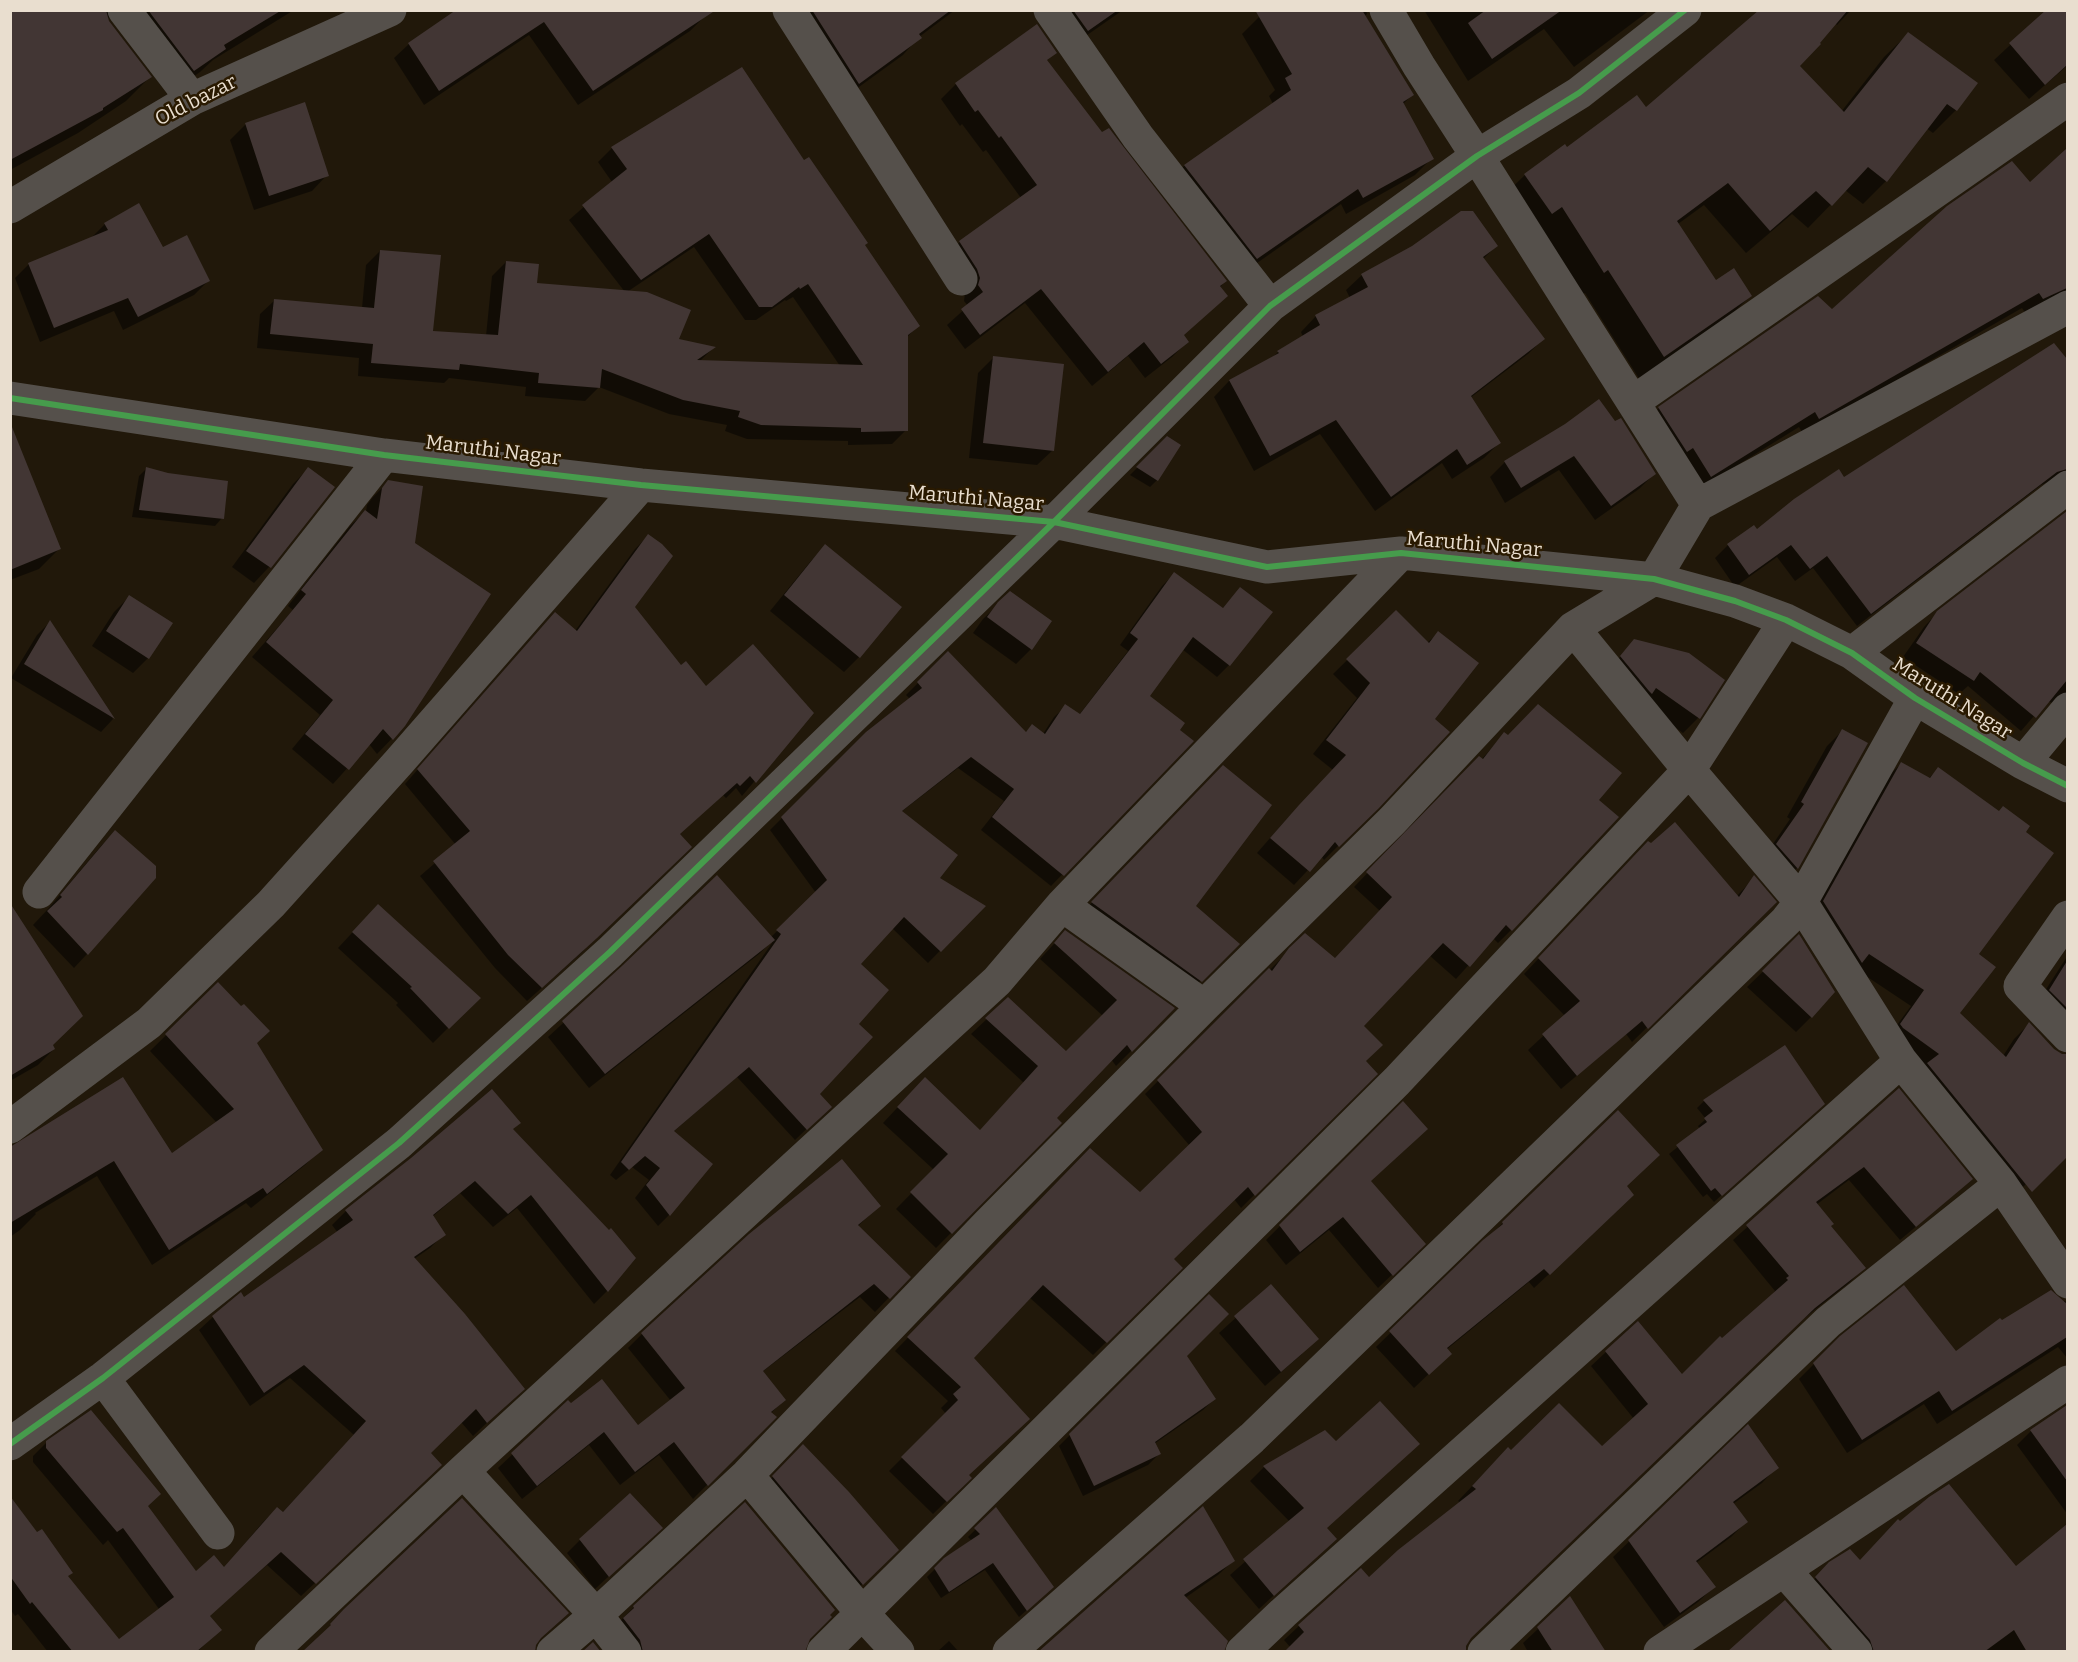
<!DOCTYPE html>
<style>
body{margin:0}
#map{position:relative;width:2078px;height:1662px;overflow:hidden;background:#21180a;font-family:Bitter,serif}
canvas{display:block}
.frame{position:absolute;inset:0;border:12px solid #e9decf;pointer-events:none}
</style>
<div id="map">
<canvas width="2078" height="1662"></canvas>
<div class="frame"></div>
</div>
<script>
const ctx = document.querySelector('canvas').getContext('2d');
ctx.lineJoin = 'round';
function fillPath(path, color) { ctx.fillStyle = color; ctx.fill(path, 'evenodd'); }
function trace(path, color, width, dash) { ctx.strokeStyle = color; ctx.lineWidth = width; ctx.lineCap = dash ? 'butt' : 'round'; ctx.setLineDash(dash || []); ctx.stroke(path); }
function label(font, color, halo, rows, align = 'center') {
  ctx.font = font + ' Bitter,serif'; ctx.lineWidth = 5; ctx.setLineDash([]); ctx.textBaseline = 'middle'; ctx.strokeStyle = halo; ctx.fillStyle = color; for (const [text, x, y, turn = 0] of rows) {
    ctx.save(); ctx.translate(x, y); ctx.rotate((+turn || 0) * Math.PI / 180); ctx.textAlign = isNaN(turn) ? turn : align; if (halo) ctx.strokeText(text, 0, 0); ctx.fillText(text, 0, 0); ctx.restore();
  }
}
const shadow = new Path2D(`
 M10 10H294L213 60 200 72 169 94 115 22 105 15 108 22 150 77 126 101 78 133 10 170Z
 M510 10 704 17 690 31 578 105 529 35 424 105 394 58 409 44Z
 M781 10H955L919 37 903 55 841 100Z
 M1048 10H1123L1070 47Z
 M1269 10H1366L1367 14 1364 17 1412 95 1403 104 1432 158 1415 175 1346 214 1341 204 1240 275 1168 183 1184 166 1273 104 1269 96 1275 90 1242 34 1259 17Z
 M1424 10H1650L1574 67 1544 29 1468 81Z
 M1771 10H1851L1837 25 1835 23 1798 66 1841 112 1884 57 1908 34 1956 110 1933 133 1926 128 1886 181 1863 204 1845 190 1808 228 1792 214 1746 253 1704 205 1678 224 1716 282 1750 296 1727 319 1640 380 1585 293 1580 296 1501 198 1525 175 1567 149 1645 110Z
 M2048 10H2062L2068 17V65L2029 99 1994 60Z
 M1055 53 1046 61 1102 134 1225 281 1182 336 1187 342 1172 357 1145 378 1128 356 1092 386 1025 303 965 349 947 325 968 306 964 301 965 293 945 257 960 242 1021 198 986 150 983 152 962 124 960 126 941 99 956 84Z
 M741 69 918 326 906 338V430L892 444 848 445V441L747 439 725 431 727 425 669 414 599 387 585 401 525 396 526 387 449 378 444 383 358 376 359 358 257 348 260 314 275 300 362 308 366 265 380 251 431 332 486 336 492 276 506 262 536 285 625 292 569 220 612 182 598 162 612 148ZM694 247 745 320H756L785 300 786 301 793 297 840 366 699 362 713 348 677 341 627 292Z
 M246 124 327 175 312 191 254 210 230 140Z
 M2068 146V289L2050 304 2026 314 2022 308 1803 434 1799 427 1694 492 1643 424 1659 408 1831 311 2030 184 2060 156Z
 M105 224 162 249 208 281 194 295 123 330 114 311 40 342 15 278 29 264 90 239Z
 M1496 246 1483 259 1543 339 1528 354 1470 398 1499 443 1484 458 1452 479 1442 463 1375 511 1320 434 1254 471 1214 397 1229 381 1271 359 1278 352 1303 337 1301 332 1316 316 1350 298 1346 290 1362 275Z
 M2054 345 2068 361V487L2051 481 2041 485 1857 626 1813 568 1795 581 1777 557 1735 587 1715 558 1728 545 1756 531 1844 479Z
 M993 358 1053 450 1037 465 969 458 978 373Z
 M1566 425 1654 474 1639 489 1595 520 1559 470 1505 503 1490 477 1505 462Z
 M1167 438 1157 480 1150 487 1130 475Z
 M10 464 59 549 39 569 10 580Z
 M146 469 222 518 215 526 132 517 139 476Z
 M308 469 333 487 269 567 254 583 232 567 293 484Z
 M388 482 414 544 404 726 377 754 369 744 333 784 292 749 320 715 252 657 293 610 288 606 350 526 365 512H366L367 505 373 497Z
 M2068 513V710L2066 708 2047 701 2021 731 1968 686 1959 694 1903 657 1924 627 1938 612Z
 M648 536 633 607 681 667 706 688 812 713 742 796 736 788 726 798 723 795 679 834 582 952 527 1001 495 968 420 876 456 845 405 784 542 627 575 631 635 549Z
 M825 546 859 657 844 672 770 611 810 562Z
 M1174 574 1222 609 1240 589 1229 665 1217 677 1182 649 1148 696 1178 730 1192 741 1051 886 981 830 1004 801 958 768 901 812 938 879 984 906 928 963 892 928 859 964 856 1024 818 1094V1118L795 1140 737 1077 673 1132 669 1215 658 1226 635 1198 649 1180 632 1167 616 1180 610 1175 772 943 771 942 759 954 589 1088 548 1037 624 967 771 937 816 893 770 830 867 733 910 699 906 695 948 653 1025 733 1032 726 1043 734 1054 717 1066 706 1079 715 1128 651 1120 645 1162 586Z
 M1010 593 1031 649 1016 664 973 633 983 619Z
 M129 597 148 658 133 673 92 646 114 612Z
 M1396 612 1427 643 1438 633 1433 719 1362 822 1324 860 1321 856 1294 885 1257 853 1285 821 1333 770 1313 754 1357 698 1333 674Z
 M50 622 113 719 101 732 11 678 37 635Z
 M1634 641 1723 680 1698 718 1683 733 1641 703 1606 673Z
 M1842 731 1866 744 1797 868 1782 883 1762 860 1790 819 1787 817 1827 746Z
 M1504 734 1617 817 1511 930 1498 943 1493 938 1456 979 1429 955 1362 1026 1364 1061 1376 1074 1241 1208 1234 1199 1172 1259 1181 1268 1093 1355 1029 1297 972 1358 968 1476 970 1478 933 1514 889 1471 946 1414 941 1408 948 1401 895 1351 1090 1150 1140 1194 1190 1146 1145 1094 1305 935 1335 960 1380 911 1354 887 1466 771 1481 760Z
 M1901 764 1928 779 1938 769 1976 954 1958 1013 2003 1056 2014 1039 2029 1024 2054 1050 2062 1055 2068 1056V1068L2063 1064 2060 1067 2068 1072V1115L2025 1185 2010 1199 1886 1040 1911 1006 1854 968 1809 917 1886 778Z
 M1209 781 1194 906 1238 944 1187 994 1078 917Z
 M115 832 87 954 74 968 33 925 48 909 101 846Z
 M1651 845 1737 896 1754 878 1775 902 1632 1042 1626 1034 1561 1089 1528 1050 1565 1016 1524 974 1633 858Z
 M10 906 54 1049 38 1065 10 1081Z
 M363 921 478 998 433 1043 396 1005 398 1003 338 948Z
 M1065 932 1173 1009 1116 1066 1111 1059 1055 1119 1060 1123 936 1248 896 1209 934 1170 883 1123 910 1094 980 1131 1024 1083 971 1034 1008 999 1066 1053 1103 1016 1040 959Z
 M1799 937 1811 1017 1796 1032 1747 987Z
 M2068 955V1039L2036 1005Z
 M218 984 321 1149 305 1165 251 1208 246 1203 152 1265 97 1176 35 1213 36 1214 20 1230 10 1237V1147L171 1155 217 1123 150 1051Z
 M1899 1090 1956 1193 1900 1240 1849 1180 1816 1205 1830 1226 1864 1267 1850 1282 1798 1323 1469 1639 1291 1648 1284 1640 1299 1626 1369 1579 1461 1503 1458 1501 1493 1464 1511 1452 1602 1448 1634 1419 1591 1366 1606 1352 1682 1376 1773 1294 1775 1291 1733 1240Z
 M1704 1101 1818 1108 1714 1202 1707 1194 1703 1197 1669 1154 1700 1129 1698 1126 1706 1119 1697 1108Z
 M1403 1104 1370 1181 1424 1244 1378 1288 1329 1230 1286 1265 1266 1240Z
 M512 1130 607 1291 594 1304 517 1208 493 1227 460 1193 432 1217 444 1234 430 1248 414 1259 509 1402 473 1436 461 1422 430 1453 427 1478 301 1596 267 1565 209 1616 220 1630 197 1652H48L18 1614 15 1616 10 1609V1498L67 1577 119 1640 159 1609 108 1540 103 1545 33 1462V1456L47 1442 147 1507 195 1573 224 1568 263 1522 277 1509 282 1513 354 1435 290 1378 250 1406 199 1330 213 1317 244 1299 338 1233 332 1225 346 1211 412 1159Z
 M1625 1187 1618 1210 1534 1288 1529 1282 1446 1350 1435 1368 1414 1388 1376 1347 1503 1223Z
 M879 1206 858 1226 909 1277 875 1312 860 1297 762 1372 784 1400 771 1413 774 1417 693 1499 659 1455 620 1485 589 1445 522 1499 498 1468 568 1402 638 1427 671 1401 628 1348 642 1334Z
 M1271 1286 1302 1354 1265 1386 1219 1333Z
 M1209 1296 1185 1356 1214 1399 1203 1410 1154 1444 1159 1454 1148 1465 1083 1496 1059 1446Z
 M2059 1300 2068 1302V1359L2058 1347 1937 1424 1924 1404 1847 1453 1799 1379 1841 1337 1956 1353 2001 1322Z
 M2068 1411V1515L2017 1445 2031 1431Z
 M1748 1427 1777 1467 1762 1483 1733 1504 1746 1522 1731 1537 1696 1563 1714 1587 1698 1602 1664 1627 1613 1557Z
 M803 1446 897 1550 847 1599 758 1492Z
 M1264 1467 1335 1539 1259 1609 1230 1575 1290 1522 1250 1481Z
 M996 1509 1045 1594 1019 1617 985 1570 941 1598 927 1577 945 1559 972 1541 968 1537Z
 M2068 1526V1652H1854L1801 1592 1830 1564 1860 1561 2016 1568Z
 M580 1540 647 1541 595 1589 567 1553Z
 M1233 1561 1218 1575 1185 1598 1040 1652Z
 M634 1607 808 1638 803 1652H623L619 1622Z
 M1539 1628 1599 1652H1528L1523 1643Z
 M949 1641 959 1652H937Z`);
const building = new Path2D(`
 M10 10H106L109 21 152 77 103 108V110L10 160Z
 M148 10H282L224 45 226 49 194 71Z
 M456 10H716L593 91 544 22 439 91 408 43Z
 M812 10H951L919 34 922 38 859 84Z
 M1073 10H1118L1088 31Z
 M1255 10H1362L1414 95 1403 102 1434 159 1363 198 1358 189 1257 259 1184 165 1291 90 1285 78 1292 74Z
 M1486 10H1562L1492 59 1468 23Z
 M1759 10H1848L1820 43 1821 44 1800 66 1844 112 1908 32 1978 83 1957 111 1947 104 1887 182 1868 167 1832 206 1816 191 1770 231 1728 183 1677 221 1716 280 1734 268 1752 296 1664 357 1608 270 1604 273 1562 207 1552 214 1524 174 1565 144 1567 147 1637 95 1646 107Z
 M2046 10H2067V65L2045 85 2009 43Z
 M1037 24 1057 53 1047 60 1102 132 1109 128 1227 281 1220 286 1228 296 1184 335 1189 342 1161 364 1144 342 1108 372 1041 289 980 335 961 309 983 292 978 285 980 278 977 269 959 241 1037 185 1001 136 999 138 978 110 975 112 955 83Z
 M742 67 804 160 809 157 840 202 868 243 865 245 920 326 908 335V431L861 432V428L761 425 738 417 740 411 683 400 602 369 600 388 538 383 539 373 460 364 459 370 371 363 373 344 270 334 274 299 374 308 380 250 441 255 433 331 498 335 506 261 539 264 537 283 647 292 691 310 679 339 716 347 697 360 863 365 808 284 800 289 799 287 772 307H759L709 234 641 280 582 205 627 169 611 147Z
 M305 102 329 176 269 196 245 123Z
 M2067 148V288L2043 299 2039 293 1819 419 1815 412 1711 477 1693 448 1687 452 1658 407 1818 296 1832 309 1947 206 2012 161 2030 182Z
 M139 203 163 247 187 235 210 281 138 317 128 298 54 328 28 263 108 230 104 223Z
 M1461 211H1473L1498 246 1483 257 1545 339 1471 396 1501 443 1467 465 1457 449 1391 497 1336 420 1270 456 1229 380 1279 353 1277 351 1320 325 1315 315 1368 287 1361 274 1412 246Z
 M2054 343 2067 359V469L2057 472 1871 614 1827 556 1810 569 1791 545 1749 575 1727 544 1754 525 1757 529 1794 499 1839 469 1844 477Z
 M993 356 1064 364 1054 451 983 443Z
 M1599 399 1615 421 1621 418 1656 474 1611 506 1574 456 1521 488 1504 461 1565 424Z
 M10 427H12L61 549 10 570Z
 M1167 436 1181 445 1158 481 1136 467Z
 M146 467 168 473 228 481 224 519 139 510Z
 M308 467 335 487 271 568 246 551Z
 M388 480 423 486 415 543 491 594 405 726 393 740 383 729 349 770 305 734 333 700 266 642 306 594 301 590 365 510 377 519 382 488Z
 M2067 511V680L2036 718 1980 672 1974 681 1916 643 1937 611Z
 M648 534 662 544 673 556 635 607 681 665 686 661 706 686 753 644 814 713 756 783 750 776 740 786 737 783 680 834 692 847 597 938 542 988 508 955 433 861 470 831 417 769 555 612 577 631Z
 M825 544 902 607 860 658 784 595Z
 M1174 572 1223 608 1240 587 1273 612 1230 666 1193 637 1150 696 1185 723 1180 730 1194 741 1064 876 992 817 1014 789 971 757 902 811 958 855 940 878 986 906 941 952 904 917 861 964 889 990 859 1024 873 1037 820 1094 832 1107 807 1130 749 1067 674 1131 713 1164 670 1216 646 1185 660 1168 645 1156 629 1170 621 1162 781 934 776 930 827 880 781 817 866 732 922 688 917 682 948 651 1026 732 1032 724 1045 734 1065 704 1080 714 1138 639 1130 633Z
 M1010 591 1052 621 1032 650 987 617 998 602Z
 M129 595 173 623 149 659 106 631Z
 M1396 610 1429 643 1438 631 1479 663 1435 719 1450 732 1379 808 1339 847 1335 842 1310 872 1270 838 1299 805 1346 755 1326 740 1370 683 1346 659Z
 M50 620 115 719 24 664Z
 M1634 639 1689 653 1725 680 1700 719 1656 688 1652 694 1649 691 1620 656Z
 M1538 704 1622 773 1599 800 1619 817 1512 931 1506 925 1470 967 1443 943 1364 1026 1383 1045 1366 1061 1378 1074 1255 1196 1248 1187 1174 1259 1183 1268 1107 1343 1043 1285 974 1358 1030 1419 969 1475 972 1478 947 1502 901 1457 958 1400 953 1394 961 1387 907 1337 1090 1148 1140 1192 1202 1132 1157 1080 1269 968 1272 971 1289 948 1305 933 1335 958 1392 897 1366 872 1479 756 1483 759 1504 732 1508 735Z
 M1842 729 1868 743 1798 869 1776 844 1804 804 1801 802Z
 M1901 762 1930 778 1938 767 1999 811 2003 806 2030 826 2026 832 2054 853 1979 954 1996 967 1960 1013 2006 1057 2029 1022 2054 1049 2062 1054H2067V1157L2032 1192 1927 1063 1939 1054 1903 1028 1900 1024 1924 990 1869 954 1862 963 1823 901Z
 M1223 765 1272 805 1196 906 1240 944 1202 982 1091 902Z
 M1675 822 1739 897 1754 875 1777 902 1648 1029 1642 1021 1577 1076 1542 1034 1580 1001 1538 958 1648 841 1651 843Z
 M115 830 156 866V878L88 955 47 911 62 897 60 895Z
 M717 875 775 940 605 1074 562 1021 623 965Z
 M10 903 83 1016 53 1045 55 1049 10 1076Z
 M378 904 481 998 449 1029 410 988 412 987 352 932Z
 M1065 930 1175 1008 1132 1052 1127 1045 1057 1118 1062 1123 952 1234 910 1192 948 1154 897 1107 925 1077 980 1130 1038 1066 985 1018 1008 997 1066 1051 1117 1000 1054 943Z
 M1799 934 1835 992 1812 1018 1762 971Z
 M2067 961V1008L2049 990Z
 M218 982 241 1006 244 1004 270 1031 257 1043 323 1150 267 1194 263 1188 169 1250 114 1161 10 1223V1147L123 1077 172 1153 234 1109 165 1034Z
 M1785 1045 1825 1104 1722 1196 1715 1188 1711 1191 1676 1145 1707 1122 1704 1118 1713 1111 1703 1100Z
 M1899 1088 1973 1179 1916 1227 1864 1167 1816 1202 1834 1224 1831 1226 1866 1268 1815 1308 1471 1638 1466 1646V1652H1284L1304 1632 1298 1625 1361 1568 1369 1577 1398 1550 1476 1489 1472 1486 1508 1447 1511 1450 1559 1403 1602 1446 1648 1404 1605 1351 1638 1321 1682 1374 1720 1336 1722 1338 1788 1280 1786 1278 1789 1276 1746 1225Z
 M492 1089 521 1123 513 1129 609 1230 611 1228 636 1258 608 1292 531 1195 508 1214 475 1181 433 1215 446 1235 414 1257 465 1314 525 1389 487 1423 476 1409 431 1453 442 1465 316 1584 281 1552 210 1616 222 1630 196 1652H73L32 1602 30 1604 10 1576V1496L37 1532 42 1529 73 1573 68 1576 119 1639 174 1597 123 1528 117 1532 46 1448V1441L91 1410 161 1494 148 1506 196 1571 214 1555 224 1567 277 1507 283 1512 366 1421 304 1365 264 1393 212 1316 241 1292 244 1297 353 1220 345 1210 411 1158Z
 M1403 1101 1428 1129 1371 1181 1426 1244 1393 1276 1343 1217 1300 1252 1279 1225Z
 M1618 1110 1660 1155 1627 1186 1634 1195 1550 1275 1544 1269 1447 1348 1452 1354 1429 1375 1389 1331 1483 1240 1503 1224 1502 1222Z
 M842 1159 881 1206 858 1225 911 1277 890 1299 874 1284 763 1371 786 1400 771 1412 777 1417 708 1486 674 1442 635 1472 604 1432 537 1486 511 1453 568 1400 571 1403 602 1379 638 1425 685 1388 641 1333 749 1234Z
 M1271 1284 1319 1339 1281 1372 1234 1316Z
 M1904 1285 1956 1351 2000 1318 2002 1320 2051 1290 2067 1304V1337L1952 1411 1939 1391 1862 1440 1813 1363 1840 1336Z
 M1209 1294 1229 1314 1187 1356 1216 1399 1155 1442 1161 1454 1094 1486 1069 1434Z
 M1380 1401 1420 1444 1327 1528 1337 1539 1274 1596 1243 1559 1304 1508 1263 1466 1325 1430 1336 1441Z
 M2067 1405V1481L2030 1430Z
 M1748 1424 1779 1468 1733 1502 1748 1522 1696 1561 1716 1587 1680 1613 1628 1540Z
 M803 1444 849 1492 899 1550 863 1585 772 1476Z
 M1949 1484 2016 1566 2067 1524V1652H2027L2014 1630 1984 1652H1874L1870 1640 1815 1577 1829 1562 1850 1549 1860 1560 1898 1519 1900 1521 1929 1497Z
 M630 1493 663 1528 609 1577 579 1539Z
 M462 1498 569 1613 541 1638 536 1645 535 1652H302L331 1625 330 1624 344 1609Z
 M745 1502 835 1610 830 1615 832 1617 810 1639 805 1652H643L640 1640 623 1618 634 1608 633 1606Z
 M1203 1506 1235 1561 1184 1595 1228 1641 1224 1652H1038Z
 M996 1507 1054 1587 1027 1611 993 1563 949 1592 934 1568 944 1558 980 1534 974 1528Z
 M1570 1596 1606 1652H1553L1537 1627Z
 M1785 1600 1831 1652H1727Z
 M593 1642 601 1652H582Z`);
const minor = new Path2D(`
 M124 10 192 99
 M789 10 961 279
 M1050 10 1138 137 1270 306
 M1386 10 1419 66 1477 156 1698 505
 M10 207 192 99 390 10
 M10 398 384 455 641 485 1054 522 1267 567 1401 553 1654 579 1735 601 1786 620 1852 653 1915 698 2023 763 2068 786
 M1633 402 2068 99
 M1573 628 1689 770 1801 902 1901 1061 2001 1184 2068 1282
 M1852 653 2068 487
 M2023 763 2068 709
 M39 892 384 455
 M1062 905 1204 1006
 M2068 917 2020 986 2068 1036
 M10 1127 149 1023 271 904 398 763 641 485
 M103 1378 218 1533
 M10 1444 103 1378 399 1143 610 952 1054 522 1270 306 1477 156 1579 93 1685 10
 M463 1471 596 1615 625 1652
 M747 1475 862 1613 898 1652
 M1784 1570 1856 1652
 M271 1652 463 1471 997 981 1062 905 1401 553
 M553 1652 596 1615 747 1475 988 1224 1204 1006 1392 821 1573 628 1654 579 1698 505 2068 307
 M823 1652 1397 1081 1689 770 1786 620
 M1009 1652 1252 1438 1786 921 1801 902 1915 698
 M1242 1652 1283 1613 1901 1061
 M1484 1652 1828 1322 2001 1184
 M1660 1652 2068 1382`);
const cycleway = new Path2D(`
 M10 398 384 455 641 485 1054 522 1267 567 1401 553 1654 579 1735 601 1786 620 1852 653 1915 698 2023 763 2068 786
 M10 1444 103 1378 399 1143 610 952 1054 522 1270 306 1477 156 1579 93 1685 10`);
const streetNames = [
 ["Old bazar",196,101,-27],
 ["Maruthi Nagar",493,451,7],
 ["Maruthi Nagar",976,499,5],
 ["Maruthi Nagar",1474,545,5],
 ["Maruthi Nagar",1952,699,32]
];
fillPath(shadow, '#0007');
fillPath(building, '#423634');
trace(minor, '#55504b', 33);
trace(cycleway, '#469c4c', 6);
label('20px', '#e9decf', '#2a1a01', streetNames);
</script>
